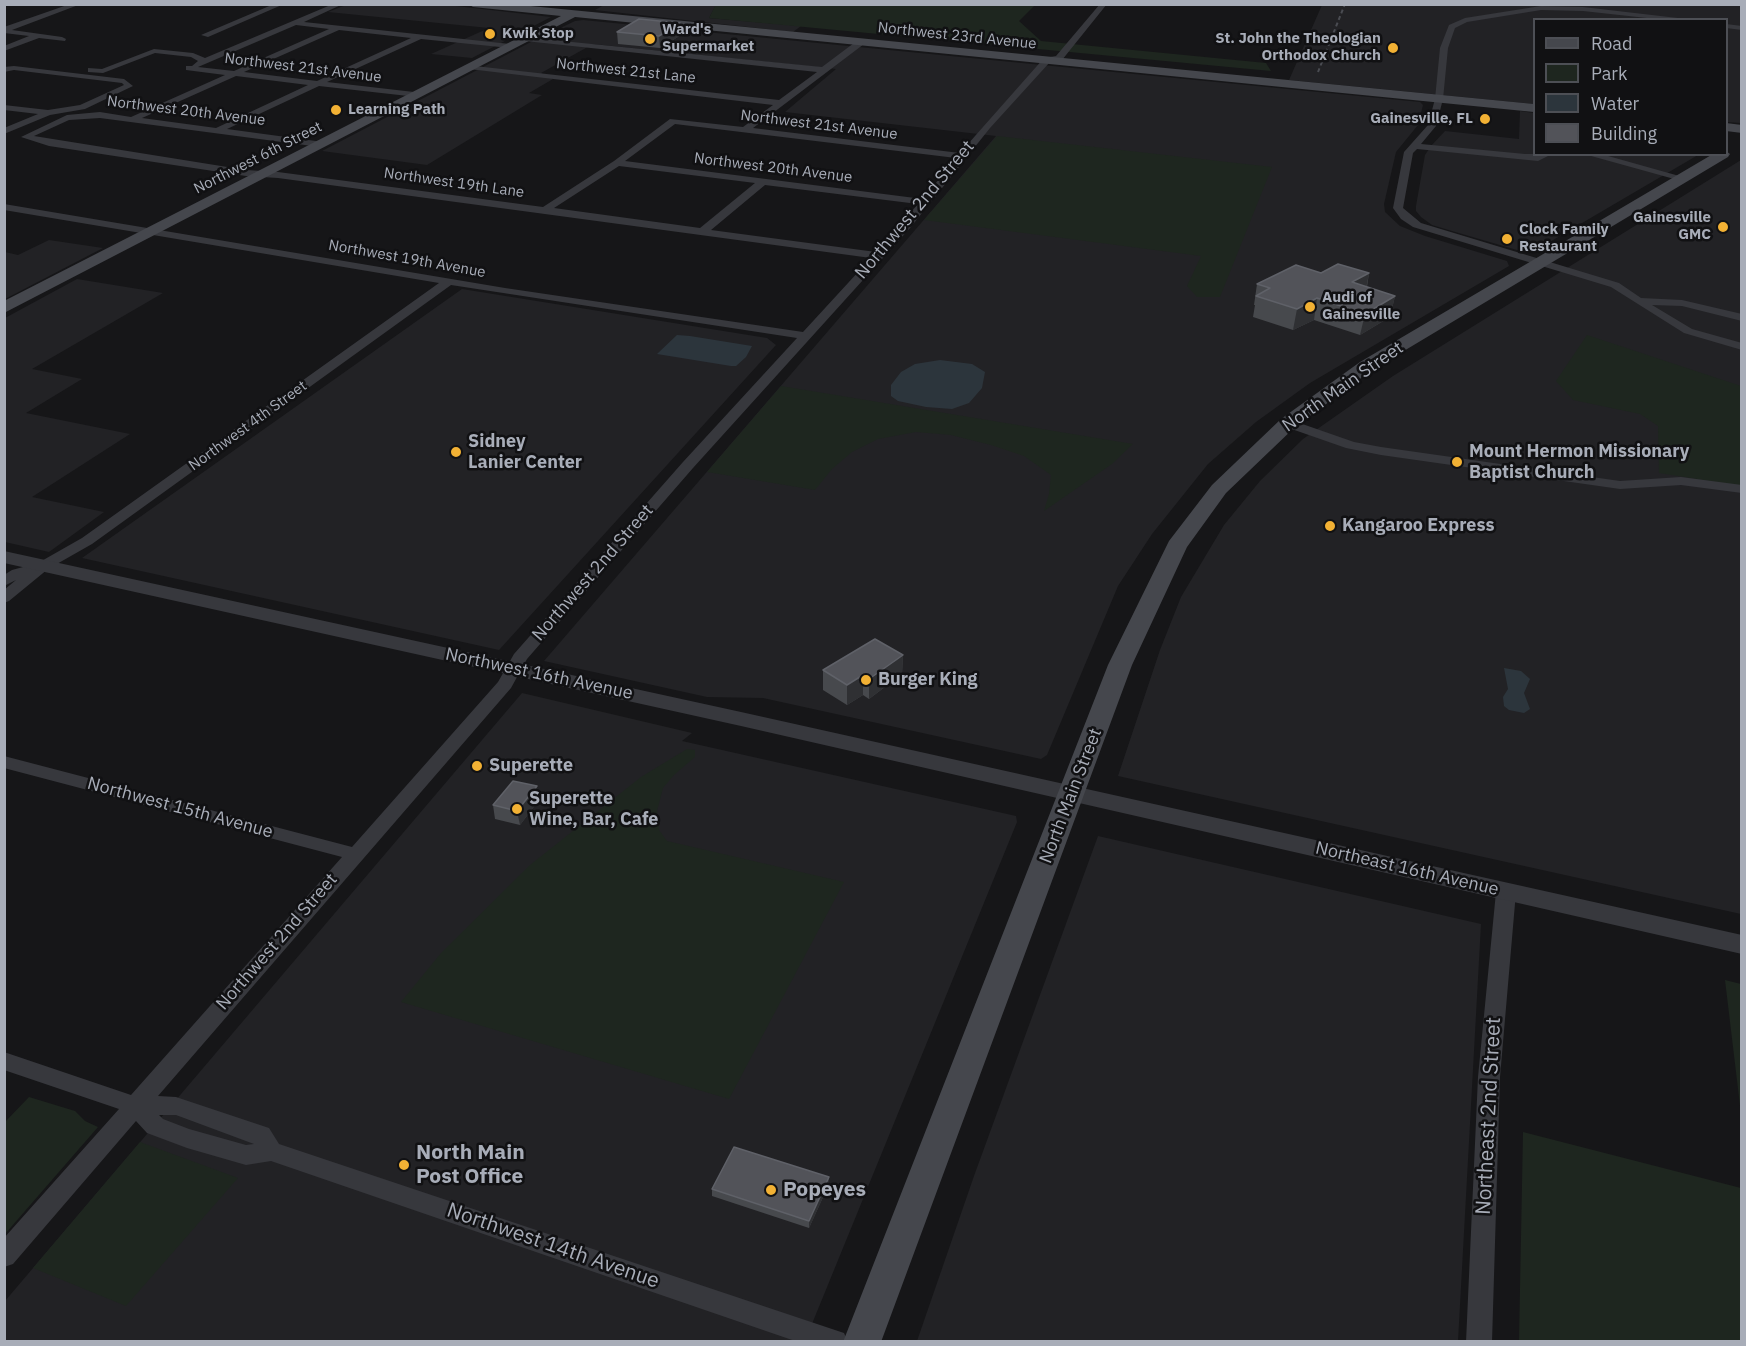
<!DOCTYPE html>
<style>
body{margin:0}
#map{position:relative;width:1746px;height:1346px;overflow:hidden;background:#161618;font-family:"IBM Plex Sans",sans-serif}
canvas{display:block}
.frame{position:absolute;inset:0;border:6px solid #a8adb8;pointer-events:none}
.legend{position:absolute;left:1533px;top:18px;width:195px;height:138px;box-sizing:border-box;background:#111113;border:2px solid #4d4f55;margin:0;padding:8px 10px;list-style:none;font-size:18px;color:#a8adb8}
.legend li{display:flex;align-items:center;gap:12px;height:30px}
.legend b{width:30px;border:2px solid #4d4f55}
</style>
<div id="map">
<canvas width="1746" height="1346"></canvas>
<div class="frame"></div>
<ul class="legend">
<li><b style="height:8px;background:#45474d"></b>Road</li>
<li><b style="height:16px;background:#1e261f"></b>Park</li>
<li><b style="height:16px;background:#2c353c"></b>Water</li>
<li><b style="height:16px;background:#525359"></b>Building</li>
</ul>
</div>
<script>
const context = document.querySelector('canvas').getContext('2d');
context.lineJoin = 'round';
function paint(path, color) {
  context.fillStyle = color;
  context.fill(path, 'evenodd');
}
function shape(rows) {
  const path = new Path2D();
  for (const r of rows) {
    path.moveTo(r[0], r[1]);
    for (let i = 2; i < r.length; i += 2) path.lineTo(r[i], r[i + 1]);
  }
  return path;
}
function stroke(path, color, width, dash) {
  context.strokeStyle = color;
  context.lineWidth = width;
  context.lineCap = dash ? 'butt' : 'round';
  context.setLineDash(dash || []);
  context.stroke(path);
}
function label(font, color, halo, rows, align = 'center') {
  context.font = font + ' "IBM Plex Sans",sans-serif';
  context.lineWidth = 5;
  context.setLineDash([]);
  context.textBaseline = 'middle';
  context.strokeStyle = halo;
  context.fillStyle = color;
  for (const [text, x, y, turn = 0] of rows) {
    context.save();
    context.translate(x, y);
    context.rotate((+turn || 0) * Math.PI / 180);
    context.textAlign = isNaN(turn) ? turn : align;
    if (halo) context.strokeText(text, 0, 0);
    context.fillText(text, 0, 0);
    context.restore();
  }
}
paint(shape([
 [439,4,551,17,472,58,431,54,489,28,328,12,346,5],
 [606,4,716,5,709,18,801,26,793,32,595,10],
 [1322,5,1741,5,1741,123,1727,122,1726,20,1534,20,1534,104,1289,80],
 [583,20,1420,102,1423,105,1418,125,1396,152,1384,204,1385,212,1400,226,1425,236,1507,261,1509,266,1310,383,1256,422,1208,464,1152,534,1118,586,1047,755,1041,759,763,698,707,697,544,661,996,136,785,112,836,69,593,44,541,73,553,79,529,93,542,95,427,165,322,151,529,43,575,21],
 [1520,111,1534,113,1534,154,1698,155,1536,250,1517,250,1452,231,1432,225,1421,217,1416,211,1416,206,1425,155,1431,146,1445,131,1519,139],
 [1741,160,1741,914,1118,776,1160,650,1181,597,1224,525,1260,481,1303,439,1393,376],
 [49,240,103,248,5,299,5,252,18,255],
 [77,279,163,293,32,369,82,379,26,413,130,434,32,497,104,512,49,552,5,542,5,318],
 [462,289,767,338,776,345,499,650,82,558],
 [522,693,692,733,682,741,1016,816,1017,822,805,1341,5,1342,5,1301],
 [1098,836,1481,924,1458,1341,917,1341,974,1176]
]), '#222225');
paint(shape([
 [716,4,1035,5,1019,21,1041,41,1266,63,1271,71,709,18],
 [997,136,1272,167,1220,297,1197,297,1187,286,1201,256,924,220],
 [1587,335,1741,386,1741,486,1659,473,1658,426,1640,414,1573,400,1556,381],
 [781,386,1133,444,1112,464,1044,511,1049,494,1051,475,1024,456,991,445,951,435,916,432,878,439,852,452,832,469,815,490,707,472],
 [687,749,695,750,695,757,674,775,663,788,657,811,659,830,667,841,844,882,729,1099,401,1002,441,953,530,865,641,777],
 [1725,980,1741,984,1741,1114],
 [29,1097,75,1111,85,1121,98,1127,5,1234,5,1122],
 [1523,1132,1741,1188,1741,1341,1519,1341],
 [140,1142,238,1178,126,1306,33,1268]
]), '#1e261f');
paint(shape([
 [677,335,690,336,752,346,746,357,736,366,731,366,657,354],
 [940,360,972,364,985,372,982,388,969,403,952,409,926,407,898,401,891,396,891,385,901,372,915,364],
 [1504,668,1521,671,1530,679,1524,693,1530,709,1524,713,1509,710,1504,706,1503,697,1508,689]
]), '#2c353c');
paint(shape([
 [70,4,81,4,12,30,62,37,66,39,65,41,39,38,4,51,4,46,29,36,4,33,4,27,70,4],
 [274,4,284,4,208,37,201,35,274,4],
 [333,4,343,4,304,22,510,44,514,46,510,48,421,39,327,82,414,92,418,95,417,97,319,86,227,129,323,142,323,146,320,147,100,118,69,120,34,136,246,170,278,172,543,207,614,161,670,119,743,127,773,105,469,69,466,69,466,65,779,100,817,72,525,41,522,41,522,37,822,67,858,40,864,40,864,44,753,128,960,153,1044,58,1056,56,1100,4,1107,4,1062,60,1050,62,990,128,910,228,693,468,527,659,511,688,158,1096,176,1097,269,1128,279,1144,835,1330,844,1333,848,1342,798,1342,271,1161,246,1165,187,1148,147,1133,136,1121,13,1264,4,1267,4,1238,119,1109,4,1070,4,1052,131,1095,342,857,4,768,4,756,352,847,498,682,514,654,683,462,797,338,451,285,92,544,48,569,9,601,4,603,4,590,16,580,4,586,4,575,12,570,38,563,82,538,439,283,4,210,4,204,505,288,803,332,871,258,278,178,246,176,49,146,21,137,67,115,100,112,131,117,225,75,186,70,186,66,192,66,198,61,191,57,155,53,103,73,88,72,88,68,102,69,154,49,193,53,205,58,333,4],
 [296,25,329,29,234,71,198,67,296,25],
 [339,30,411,38,317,81,244,72,339,30],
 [236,76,308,85,216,128,142,118,236,76],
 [675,124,956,158,923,199,625,161,675,124],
 [619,166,755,183,700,228,554,208,619,166],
 [765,185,918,204,876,252,711,230,765,185],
 [159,1115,176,1115,254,1144,246,1145,189,1129,163,1119,159,1115],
 [1541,6,1583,7,1695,20,1665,20,1583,11,1541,10,1467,22,1455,28,1448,48,1443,99,1436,126,1421,144,1525,154,1552,154,1538,161,1417,149,1413,153,1403,208,1421,223,1619,283,1641,298,1682,300,1742,314,1742,321,1682,306,1652,305,1692,329,1742,343,1742,350,1684,333,1611,287,1413,227,1401,219,1393,208,1404,152,1428,125,1435,99,1440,48,1449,25,1465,18,1541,6],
 [1726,24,1742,26,1742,30,1726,28,1726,24],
 [14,66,124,79,133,86,85,109,50,115,4,134,4,128,38,114,4,110,4,105,48,110,80,105,124,85,122,83,14,70,4,72,4,67,14,66],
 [1584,154,1601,154,1690,179,1685,182,1584,154],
 [1288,419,1354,442,1381,447,1620,481,1681,477,1742,485,1742,493,1681,485,1620,489,1381,455,1346,448,1283,426,1282,423,1283,420,1288,419],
 [1506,885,1513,887,1516,892,1500,1077,1492,1342,1466,1342,1478,1077,1496,892,1499,887,1506,885]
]), '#37383d');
paint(shape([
 [4,551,741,712,1742,935,1742,954,741,726,4,563,4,551]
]), '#37383d');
paint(shape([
 [468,4,510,4,1534,104,1534,112,575,17,4,313,4,301,561,16,473,7,468,4],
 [1726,123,1742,125,1742,133,1726,131,1726,123],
 [1726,151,1730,154,1728,157,1372,370,1295,427,1226,493,1187,547,1132,665,881,1342,843,1342,1108,665,1169,541,1212,485,1281,419,1360,362,1713,154,1726,154,1726,151]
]), '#45474d');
stroke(shape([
 [1318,72,1345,4]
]), '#4a4c52', 2, [4, 3]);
paint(shape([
 [680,23,681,35,660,48,618,44,617,32],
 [1321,273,1369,273,1367,287,1395,296,1390,317,1360,335,1314,320,1293,330,1253,317,1255,305,1254,305,1257,284],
 [903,655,902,674,869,699,863,695,847,705,823,690,823,670],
 [539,800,520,825,495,819,493,805],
 [829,1177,829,1184,809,1228,712,1196,712,1189]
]), '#47494d');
paint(shape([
 [680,23,681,35,660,48,659,36],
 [1369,273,1365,294,1352,282],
 [1395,296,1390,317,1360,335,1365,314],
 [1317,298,1314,320,1293,330,1297,309],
 [903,655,902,674,869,699,869,679],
 [863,675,863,695,847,705,847,685],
 [537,786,539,800,520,825,517,811],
 [829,1177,829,1184,809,1228,809,1221]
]), '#2f3033');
const building = shape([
 [639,19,680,23,659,36,617,32,639,19],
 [1338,264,1369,273,1352,282,1395,296,1365,314,1317,298,1297,309,1256,296,1270,288,1257,284,1296,265,1321,273,1338,264],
 [875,639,903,655,869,679,863,675,847,685,823,670,875,639],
 [513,781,537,786,517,811,493,805,513,781],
 [734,1147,829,1177,809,1221,712,1189,734,1147]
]);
paint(building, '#525359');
stroke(building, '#5f6168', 1.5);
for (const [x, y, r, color] of [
 [490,34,6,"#f2b134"],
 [650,39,6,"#f2b134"],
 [1393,48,6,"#f2b134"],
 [336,110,6,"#f2b134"],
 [1485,119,6,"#f2b134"],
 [1723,227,6,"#f2b134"],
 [1507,239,6,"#f2b134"],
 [1310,307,6,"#f2b134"],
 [456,452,6,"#f2b134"],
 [1457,462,6,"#f2b134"],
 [1330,526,6,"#f2b134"],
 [866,680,6,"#f2b134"],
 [477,766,6,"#f2b134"],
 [517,809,6,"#f2b134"],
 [404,1165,6,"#f2b134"],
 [771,1190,6,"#f2b134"]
]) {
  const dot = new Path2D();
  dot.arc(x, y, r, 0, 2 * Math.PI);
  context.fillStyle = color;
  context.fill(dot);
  stroke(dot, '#111113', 2);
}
label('bold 15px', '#a8adb8', '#111113', [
 ["Ward's",662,30],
 ["Supermarket",662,47],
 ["Kwik Stop",502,34],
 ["St. John the Theologian",1381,39,"right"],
 ["Orthodox Church",1381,56,"right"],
 ["Learning Path",348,110],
 ["Gainesville, FL",1473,119,"right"],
 ["Gainesville",1711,218,"right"],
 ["GMC",1711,235,"right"],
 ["Clock Family",1519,230],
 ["Restaurant",1519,247],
 ["Audi of",1322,298],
 ["Gainesville",1322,315]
], 'left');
label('15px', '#a8adb8', '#111113', [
 ["Northwest 23rd Avenue",957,36,6],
 ["Northwest 21st Avenue",303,68,7],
 ["Northwest 21st Lane",626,71,6],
 ["Northwest 20th Avenue",186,111,7],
 ["Northwest 21st Avenue",819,125,7],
 ["Northwest 6th Street",258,158,-27],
 ["Northwest 20th Avenue",773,168,7],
 ["Northwest 19th Lane",454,183,8],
 ["Northwest 19th Avenue",407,259,10],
 ["Northwest 4th Street",248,426,-36]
]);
label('18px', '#a8adb8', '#111113', [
 ["Northwest 2nd Street",915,210,-50],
 ["North Main Street",1343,387,-35],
 ["Northwest 2nd Street",593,573,-49],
 ["Northwest 16th Avenue",539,674,12],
 ["North Main Street",1071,796,-69],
 ["Northwest 15th Avenue",180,808,15],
 ["Northeast 16th Avenue",1407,869,13],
 ["Northwest 2nd Street",277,942,-49]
]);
label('bold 18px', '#a8adb8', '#111113', [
 ["Sidney",468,442],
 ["Lanier Center",468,463],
 ["Mount Hermon Missionary",1469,452],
 ["Baptist Church",1469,473],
 ["Kangaroo Express",1342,526],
 ["Burger King",878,680],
 ["Superette",489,766],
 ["Superette",529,799],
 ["Wine, Bar, Cafe",529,820]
], 'left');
label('21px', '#a8adb8', '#111113', [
 ["Northeast 2nd Street",1489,1116,-87],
 ["Northwest 14th Avenue",553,1246,19]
]);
label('bold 21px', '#a8adb8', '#111113', [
 ["North Main",416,1153],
 ["Post Office",416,1177],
 ["Popeyes",783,1190]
], 'left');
</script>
